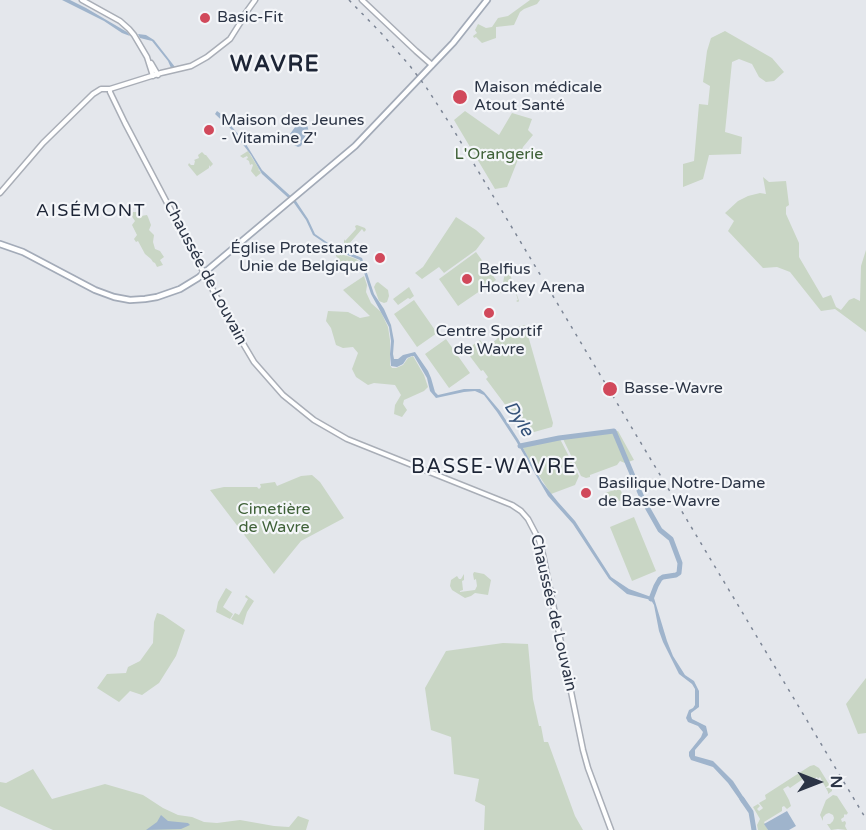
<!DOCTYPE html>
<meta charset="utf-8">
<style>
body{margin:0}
#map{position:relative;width:866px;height:830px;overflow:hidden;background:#e4e7ec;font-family:"Varela Round",sans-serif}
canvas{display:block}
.north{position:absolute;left:788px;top:752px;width:60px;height:60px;-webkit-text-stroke:4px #f4f6f9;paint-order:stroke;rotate:90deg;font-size:16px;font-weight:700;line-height:24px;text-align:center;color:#2b3445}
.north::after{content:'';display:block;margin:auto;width:21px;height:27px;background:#2b3445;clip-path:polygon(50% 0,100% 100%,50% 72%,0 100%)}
</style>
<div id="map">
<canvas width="866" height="830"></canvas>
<div class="north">N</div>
</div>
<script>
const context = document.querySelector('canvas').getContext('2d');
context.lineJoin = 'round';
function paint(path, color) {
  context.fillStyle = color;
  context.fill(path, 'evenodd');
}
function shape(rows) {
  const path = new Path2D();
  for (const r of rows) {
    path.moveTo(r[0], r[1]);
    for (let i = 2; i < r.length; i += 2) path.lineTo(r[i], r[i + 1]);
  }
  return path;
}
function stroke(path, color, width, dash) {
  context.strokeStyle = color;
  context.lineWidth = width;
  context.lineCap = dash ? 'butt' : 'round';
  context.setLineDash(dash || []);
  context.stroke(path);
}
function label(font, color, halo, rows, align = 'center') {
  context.font = font + ' "Varela Round",sans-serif';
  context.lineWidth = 4.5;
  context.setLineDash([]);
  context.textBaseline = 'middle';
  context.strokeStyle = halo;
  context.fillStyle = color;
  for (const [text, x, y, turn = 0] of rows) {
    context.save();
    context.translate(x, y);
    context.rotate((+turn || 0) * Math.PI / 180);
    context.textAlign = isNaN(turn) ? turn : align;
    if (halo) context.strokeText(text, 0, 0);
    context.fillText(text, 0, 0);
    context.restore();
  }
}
paint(shape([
 [530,0,540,0,537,4,524,9,520,12,514,25,496,27,496,38,482,43,476,37,474,38,473,36,477,33,475,30,478,24,486,28,492,27,498,18,508,16],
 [725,31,772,58,784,72,774,81,766,82,759,77,752,64,739,59,732,62,725,132,742,137,741,154,709,155,703,179,683,187,683,164,694,161,699,104,708,105,710,86,703,82,707,51,711,38],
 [465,111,499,135,512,113,532,119,528,130,533,135,523,147,507,187,495,189,454,120],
 [248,151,259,169,258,171,259,170,261,173,256,177,251,171,253,165,252,164,250,165,249,161,246,159,248,158,247,156,243,158,240,156],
 [202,152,205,155,206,155,213,164,210,167,209,165,209,168,197,176,188,165,189,163,191,165,194,165,195,161,194,160,199,158,198,155],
 [763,177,769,182,786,181,789,205,786,207,786,214,799,243,799,257,823,298,831,295,836,307,841,310,849,300,854,298,860,301,861,266,866,250,866,332,835,309,821,311,790,272,777,267,763,268,728,231,734,221,725,213,738,201,748,196,760,193,766,194],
 [133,212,138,212,141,216,147,215,148,217,151,225,149,230,154,235,153,242,155,249,160,251,164,257,160,260,163,265,157,267,155,263,153,262,151,259,145,254,138,241,136,242,134,239,137,235,132,225,135,221,131,215],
 [456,217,476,230,485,238,476,250,444,273,439,267,422,279,415,273,423,267],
 [357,225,365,228,366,230,364,232,362,229,349,244,350,246,346,246,344,243,344,239,345,241,356,229,355,226],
 [336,252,356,259,361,263,361,265,360,267,343,266,336,256],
 [476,252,496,280,458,306,439,279],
 [509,271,519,301,518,302,516,301,518,300,512,281,507,282,508,291,499,293,496,289,503,283,505,272],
 [364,276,367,285,366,292,371,303,381,312,388,327,390,340,390,365,392,368,396,368,403,365,408,358,413,356,424,375,428,387,424,391,404,400,403,404,407,410,402,417,394,414,395,405,401,395,395,385,374,383,368,385,356,377,352,369,358,353,353,347,343,348,336,345,331,328,326,321,328,311,348,312,360,318,370,316,343,290],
 [378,282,388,290,389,296,387,302,384,303,379,301,374,287,376,283],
 [409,287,414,296,410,299,408,298,398,305,393,299],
 [414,300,437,333,417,347,394,314],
 [525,325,553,423,552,427,527,434,486,379,488,377,483,370,481,371,469,355,471,354,471,352,468,354,466,350,480,340,486,348,497,339,495,335,499,332],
 [446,339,470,373,449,388,425,354],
 [618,431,634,460,625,463,620,461,617,465,590,475,590,477,586,478,581,476,563,439],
 [560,439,579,476,575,485,551,494,534,468,522,446],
 [312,475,320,482,344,518,301,541,274,574,210,490,224,487,257,487,259,489,261,487,260,484,275,482,277,486,301,476],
 [620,488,624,499,610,505,605,493],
 [634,517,656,571,632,581,610,527],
 [474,572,484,574,491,580,488,595,475,593,471,596,465,598,452,590,450,586,451,580,457,576,459,579,461,579,464,574,464,580,462,581,463,590,460,591,460,592,475,590,477,586,476,579,474,580,473,574],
 [226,588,232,592,223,607,233,614,230,619,216,612,218,602],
 [246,595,254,601,247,612,243,625,231,619,235,613,239,615,248,599,245,597],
 [157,613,163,615,185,630,176,656,159,683,142,695,130,691,119,702,97,688,107,674,126,673,128,667,140,661,153,643,154,622],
 [503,643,528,644,533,699,539,726,541,726,544,742,548,742,575,816,583,830,484,830,485,806,475,801,479,779,454,774,451,737,431,730,425,688,446,651],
 [866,678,866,733,858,734,846,704],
 [814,765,819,768,832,789,832,791,828,794,828,792,820,777,818,779,817,777,806,784,803,779,790,788,788,786,783,789,789,800,791,806,787,809,784,806,782,807,782,811,764,822,768,830,758,830,757,825,760,819,753,807,758,804,760,806,757,809,759,811,762,809,763,808,759,803,766,799,765,795,810,766],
 [33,769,52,799,105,784,143,795,163,808,178,815,192,817,204,822,217,823,240,820,274,826,289,827,298,816,309,820,306,830,53,830,0,806,0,782,6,783],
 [833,795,837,796,848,813,846,815,845,814,844,815,844,817,841,819,842,822,845,821,846,823,845,826,847,830,838,829,831,830,827,824,830,824,833,821,834,818,833,815,829,813,826,814,823,817,823,821,820,815,826,800]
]), '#c9d6c5');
paint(shape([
 [62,0,70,0,86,8,127,32,130,36,122,33,104,21],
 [138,34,146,35,154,40,175,67,171,68,168,61,152,41,140,38],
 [217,111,221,114,244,141,262,170,296,201,308,219,315,234,328,243,362,258,374,294,384,309,391,325,394,341,393,354,394,359,398,359,403,355,415,352,428,371,431,378,435,392,438,395,464,389,480,389,484,392,500,411,518,439,542,482,558,502,575,521,611,577,629,589,654,598,667,641,673,656,685,675,694,681,699,691,699,707,691,713,691,716,692,719,706,726,708,735,695,750,695,756,713,761,733,781,746,801,742,803,728,783,713,767,691,760,689,756,689,752,701,737,703,732,698,726,688,722,686,718,689,710,693,708,695,705,695,689,692,684,679,674,663,642,659,631,654,605,651,600,627,594,609,579,573,524,548,496,516,441,497,412,484,395,475,391,464,392,436,398,430,391,427,378,414,356,412,356,407,358,403,364,397,367,391,366,390,354,391,341,389,327,371,294,360,260,335,250,313,235,306,220,294,203,262,174,251,155,232,130,215,114],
 [301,121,307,125,309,132,306,135,301,146,298,147,294,145,291,141,290,134,298,123],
 [787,811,796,826,789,830,768,830,764,824],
 [161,815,168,821,188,823,190,825,181,829,146,830,157,822]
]), '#9fb4cc');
stroke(shape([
 [520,446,559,438,614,431,643,500,660,530,671,539,680,563,679,573,676,575,663,577,660,579,656,586,651,599],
 [742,799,751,812,754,830]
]), '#9fb4cc', 5);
const secondary = shape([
 [82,0,120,21,129,29,134,35,147,57,153,76],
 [362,0,416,51,432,65],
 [245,14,255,0],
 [151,63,158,75],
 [110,89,110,92,125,123,225,313,254,362,283,395,314,420,347,439,512,505,521,511,528,519,539,540,543,555,583,750,588,768,611,830],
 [0,193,43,143,93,94,101,89,110,89,161,73,191,66,207,57,230,39,242,20]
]);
const primary = shape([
 [0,244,23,252,95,290,114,297,130,300,145,299,157,297,180,289,198,278,355,146,453,43,487,0]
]);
stroke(secondary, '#a9aeb7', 7);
stroke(primary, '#a3abb8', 8);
stroke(secondary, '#fff', 4);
stroke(primary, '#fff', 4.5);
stroke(shape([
 [349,0,382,34,410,66,426,87,450,124,866,819]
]), '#7d8696', 1.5, [3, 6]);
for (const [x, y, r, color] of [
 [205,18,6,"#d1495b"],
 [460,97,8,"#d1495b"],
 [209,130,6,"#d1495b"],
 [380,258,6,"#d1495b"],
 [467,279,6,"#d1495b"],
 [489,313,6,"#d1495b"],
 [610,389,8,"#d1495b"],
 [586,493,6,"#d1495b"]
]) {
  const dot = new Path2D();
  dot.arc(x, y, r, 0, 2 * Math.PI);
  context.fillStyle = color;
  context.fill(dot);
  stroke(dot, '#f4f6f9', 2);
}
label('16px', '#2b3445', '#f4f6f9', [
 ["Basic-Fit",217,18],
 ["Maison médicale",474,88],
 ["Atout Santé",474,106],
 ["Maison des Jeunes",221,121],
 ["- Vitamine Z'",221,139],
 ["Église Protestante",368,249,"right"],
 ["Unie de Belgique",368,267,"right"],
 ["Belfius",479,270],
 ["Hockey Arena",479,288],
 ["Centre Sportif",489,332,"center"],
 ["de Wavre",489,350,"center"],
 ["Basse-Wavre",624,389],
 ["Basilique Notre-Dame",598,484],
 ["de Basse-Wavre",598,502]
], 'left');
label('16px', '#3f6138', '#f4f6f9', [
 ["L'Orangerie",499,155],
 ["Cimetière",274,510],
 ["de Wavre",274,528]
]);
label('16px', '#2b3445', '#f4f6f9', [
 ["Chaussée de Louvain",205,273,62],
 ["Chaussée de Louvain",553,613,77]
]);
context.letterSpacing = '1.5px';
label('18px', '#1d2536', '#f4f6f9', [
 ["AISÉMONT",91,211]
]);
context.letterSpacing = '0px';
label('italic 18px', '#34527a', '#f4f6f9', [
 ["Dyle",518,419,57]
]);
context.letterSpacing = '1.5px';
label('20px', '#1d2536', '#f4f6f9', [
 ["BASSE-WAVRE",494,468]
]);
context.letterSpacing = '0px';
context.letterSpacing = '1.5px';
label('bold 22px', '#1d2536', '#f4f6f9', [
 ["WAVRE",275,65]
]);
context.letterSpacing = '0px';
</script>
